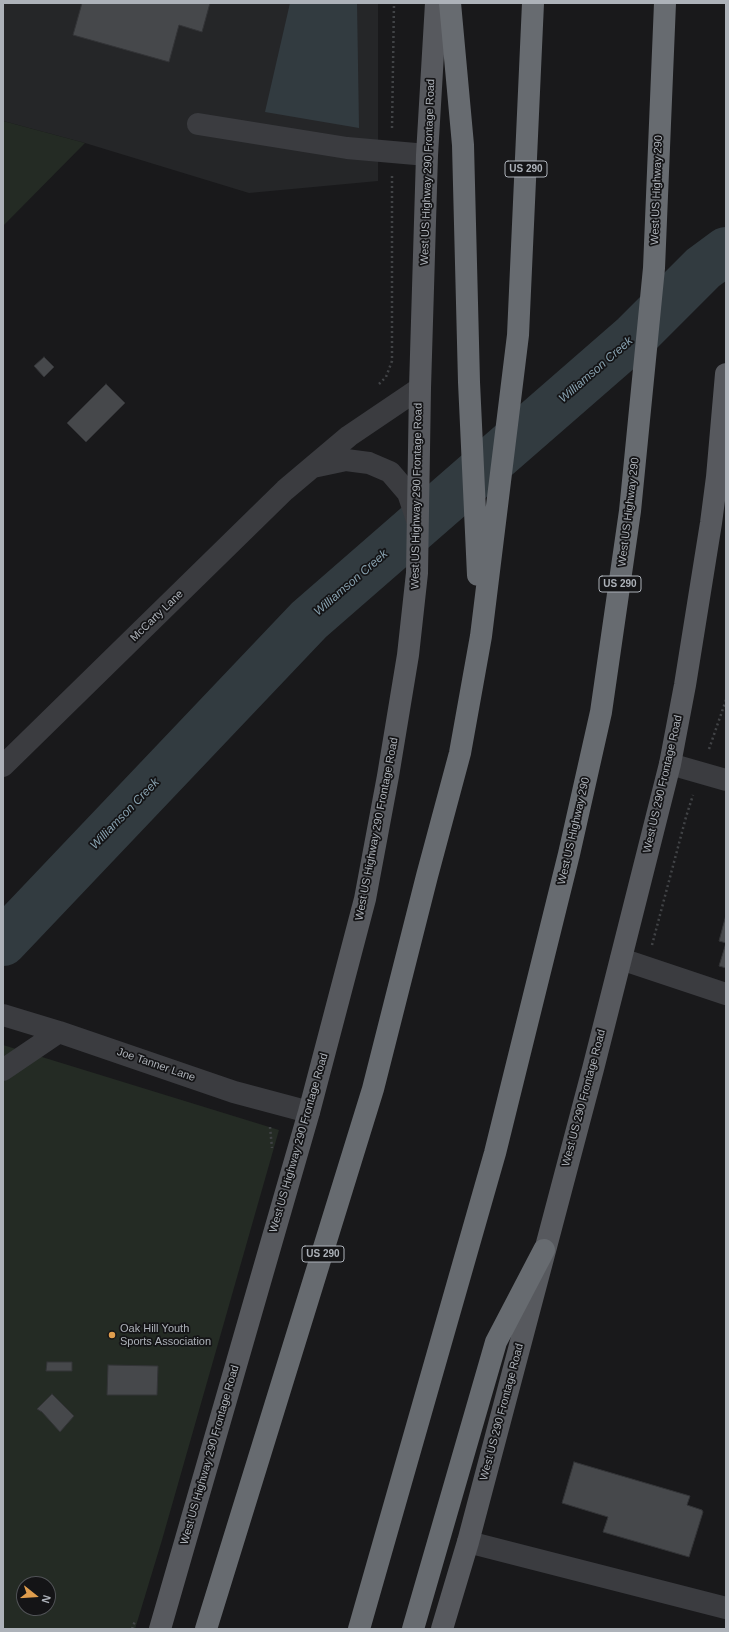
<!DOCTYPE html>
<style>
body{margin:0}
#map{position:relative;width:729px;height:1632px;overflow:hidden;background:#19191b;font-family:Arial,sans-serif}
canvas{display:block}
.frame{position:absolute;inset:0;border:4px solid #adb2b9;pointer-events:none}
.north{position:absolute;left:16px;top:1576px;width:40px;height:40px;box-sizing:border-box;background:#141416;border:1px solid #515357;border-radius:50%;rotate:107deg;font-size:11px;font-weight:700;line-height:16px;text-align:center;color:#adb2b9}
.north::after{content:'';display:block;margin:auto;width:14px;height:18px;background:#df9d4d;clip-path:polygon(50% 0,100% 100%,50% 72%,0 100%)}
</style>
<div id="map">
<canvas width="729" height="1632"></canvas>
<div class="frame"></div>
<div class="north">N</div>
</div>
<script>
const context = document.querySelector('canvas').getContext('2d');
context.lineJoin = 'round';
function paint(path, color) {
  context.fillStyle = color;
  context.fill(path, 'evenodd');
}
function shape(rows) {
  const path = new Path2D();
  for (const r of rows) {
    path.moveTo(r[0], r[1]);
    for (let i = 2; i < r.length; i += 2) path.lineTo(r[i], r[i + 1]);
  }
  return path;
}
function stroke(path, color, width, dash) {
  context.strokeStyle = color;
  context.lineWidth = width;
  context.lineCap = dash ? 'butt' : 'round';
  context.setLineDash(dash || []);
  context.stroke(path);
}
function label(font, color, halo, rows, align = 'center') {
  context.font = font + ' Arial,sans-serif';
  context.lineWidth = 3.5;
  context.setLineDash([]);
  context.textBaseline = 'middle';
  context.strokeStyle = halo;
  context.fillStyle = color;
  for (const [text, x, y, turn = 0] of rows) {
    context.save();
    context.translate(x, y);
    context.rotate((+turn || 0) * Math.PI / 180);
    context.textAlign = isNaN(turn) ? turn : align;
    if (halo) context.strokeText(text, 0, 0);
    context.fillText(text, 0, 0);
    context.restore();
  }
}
paint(shape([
 [3,3,378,3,378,181,249,193,85,143,3,121]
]), '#252628');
paint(shape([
 [3,121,85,143,3,226],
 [3,1045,279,1130,162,1540,135,1629,3,1629],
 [24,1584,48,1584,48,1608,24,1608]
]), '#242b24');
paint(shape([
 [290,3,357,3,359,128,265,112]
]), '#323b40');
stroke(shape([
 [3,942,309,620,635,336,703,268,726,251]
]), '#323b40', 48);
const building = shape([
 [82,3,210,3,202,32,179,25,169,62,73,35,82,3],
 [44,357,54,367,44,377,34,366,44,357],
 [106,384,125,403,86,442,67,423,106,384],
 [726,915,726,968,719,966,726,943,719,941,726,915],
 [47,1362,72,1362,72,1371,46,1371,47,1362],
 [108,1365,158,1366,157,1395,107,1395,108,1365],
 [52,1394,74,1416,60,1432,42,1412,37,1409,52,1394],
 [574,1462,690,1496,687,1505,702,1510,703,1512,689,1557,603,1532,608,1517,562,1503,574,1462]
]);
paint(building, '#46484b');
stroke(building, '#333437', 1);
stroke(shape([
 [392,128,394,3],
 [379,384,386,377,392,361,392,175],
 [709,749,726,700],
 [652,945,686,817,693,795],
 [270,1127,272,1148],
 [132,1629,135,1621]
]), '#414346', 2.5, [2, 3]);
stroke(shape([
 [198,124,347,148,427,155],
 [313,467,346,460,369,463,390,472,408,493,417,520],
 [670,764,726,780],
 [3,766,285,490,349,436,420,388],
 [621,959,726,994],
 [3,1015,59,1032,234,1092,309,1112],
 [3,1070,59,1032],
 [468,1542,726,1608]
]), '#3b3c40', 22);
stroke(shape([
 [160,1629,309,1112,365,899,388,776,408,655,417,573,420,388,427,155,436,3],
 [442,1629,468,1542,593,1069,670,764,685,685,711,523,717,477,726,374]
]), '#57595e', 22);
stroke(shape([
 [450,3,463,145,469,382,478,575],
 [206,1629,373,1089,427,876,460,753,481,636,518,335,533,3],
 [359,1629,495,1153,569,854,601,712,630,511,654,268,665,3],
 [413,1629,496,1342,544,1250]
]), '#676b70', 22);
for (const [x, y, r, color] of [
 [112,1335,4,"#df9d4d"]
]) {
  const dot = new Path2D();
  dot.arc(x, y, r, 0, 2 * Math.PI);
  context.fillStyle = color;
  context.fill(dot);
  stroke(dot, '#141416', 1.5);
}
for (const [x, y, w] of [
 [526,169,42],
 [620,584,42],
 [323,1254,42]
]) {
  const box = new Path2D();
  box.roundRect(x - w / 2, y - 8, w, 16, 3);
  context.fillStyle = '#141416';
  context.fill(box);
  stroke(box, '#adb2b9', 1);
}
label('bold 10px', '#adb2b9', null, [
 ["US 290",526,169],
 ["US 290",620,584],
 ["US 290",323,1254]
]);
label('11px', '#adb2b9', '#141416', [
 ["West US Highway 290 Frontage Road",428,172,-88],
 ["West US Highway 290",657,190,-88],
 ["West US Highway 290 Frontage Road",417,496,-89],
 ["West US Highway 290",629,512,-83],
 ["McCarty Lane",157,616,-44],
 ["West US 290 Frontage Road",663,784,-77],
 ["West US Highway 290 Frontage Road",377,829,-79],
 ["West US Highway 290",574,831,-77],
 ["Joe Tanner Lane",156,1065,19],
 ["West US 290 Frontage Road",584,1098,-75],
 ["West US Highway 290 Frontage Road",299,1143,-74],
 ["West US 290 Frontage Road",502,1412,-75],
 ["West US Highway 290 Frontage Road",210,1455,-74]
]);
label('11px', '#adb2b9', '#141416', [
 ["Oak Hill Youth",120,1329],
 ["Sports Association",120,1342]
], 'left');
label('italic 12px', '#88a2b0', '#141416', [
 ["Williamson Creek",596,370,-41],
 ["Williamson Creek",351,583,-41],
 ["Williamson Creek",125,814,-46]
]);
</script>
